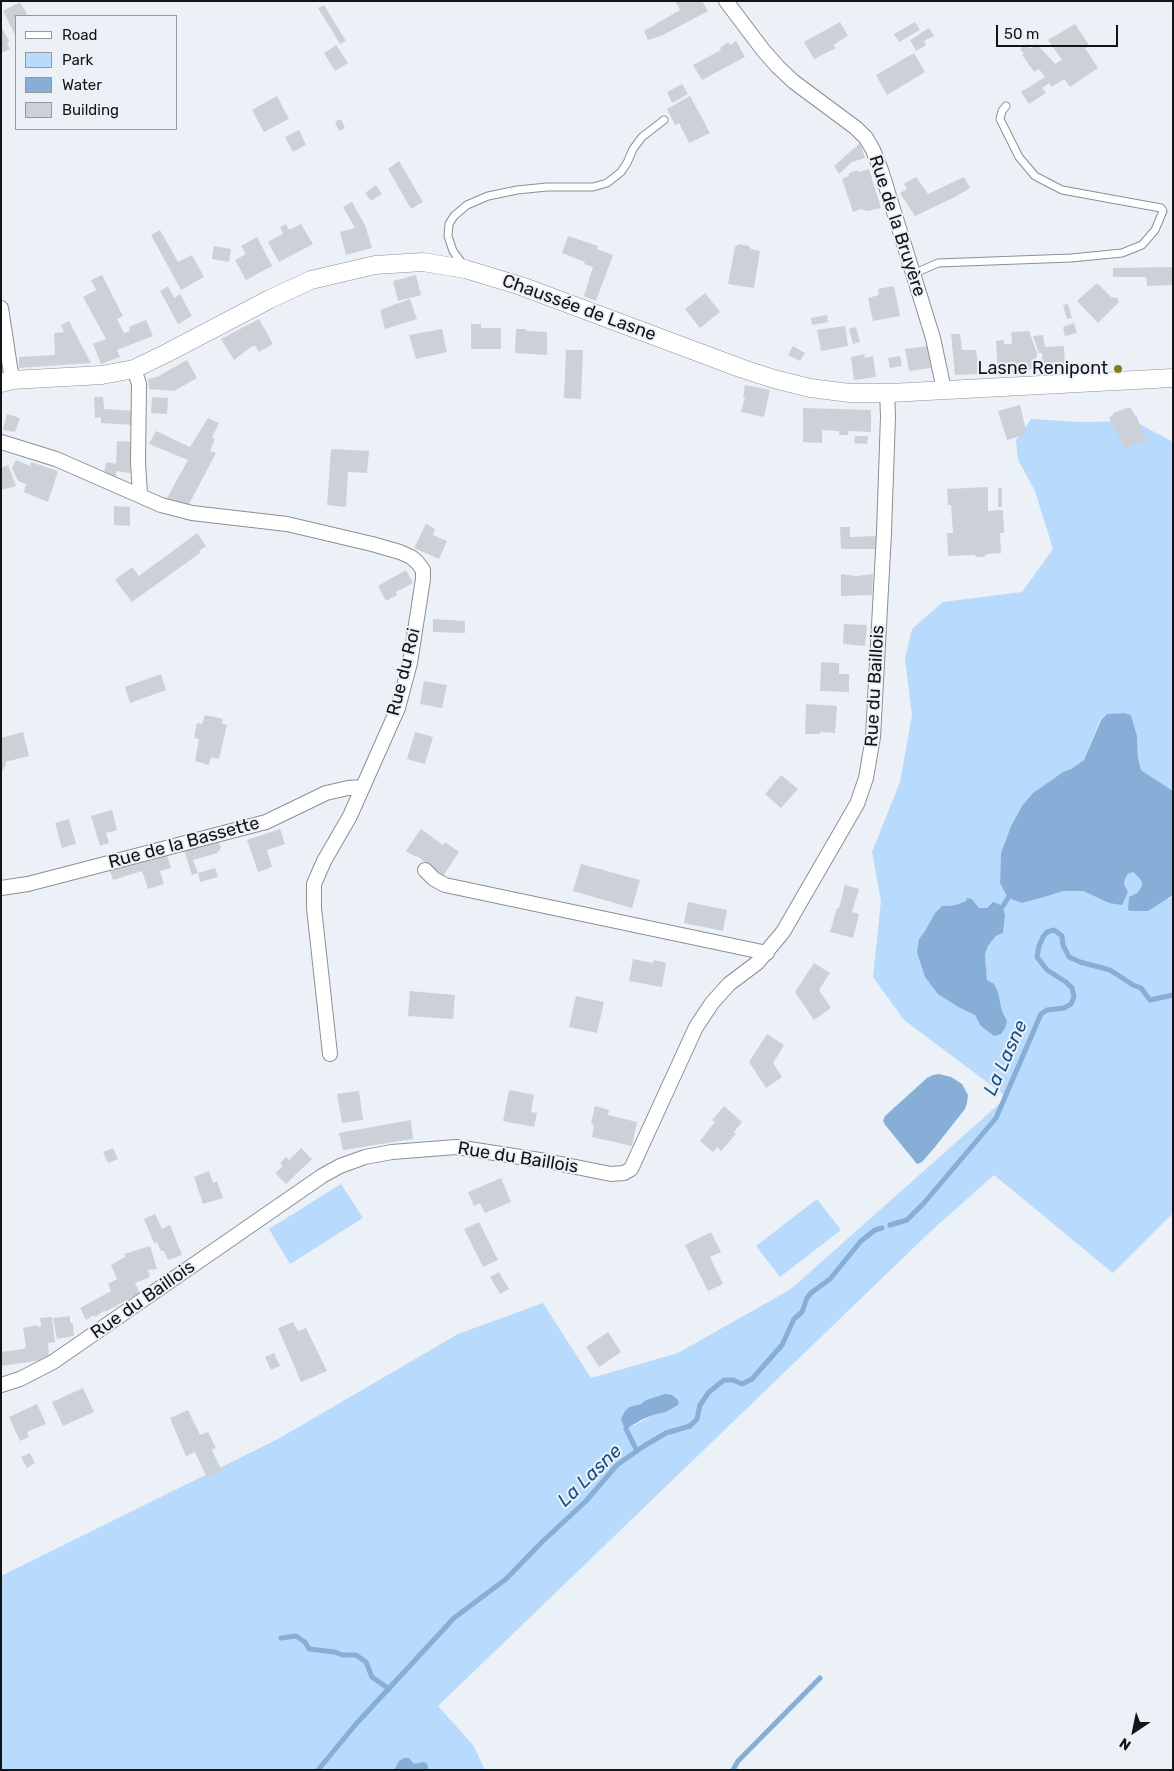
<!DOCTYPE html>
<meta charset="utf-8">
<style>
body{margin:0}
#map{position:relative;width:1174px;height:1771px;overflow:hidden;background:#ebf1f7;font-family:Rubik,sans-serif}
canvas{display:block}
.frame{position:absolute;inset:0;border:2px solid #121416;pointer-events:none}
.legend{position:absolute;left:15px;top:15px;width:162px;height:115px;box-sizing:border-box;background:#ebf1f7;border:1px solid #94999d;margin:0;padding:6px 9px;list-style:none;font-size:15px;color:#121416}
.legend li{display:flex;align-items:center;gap:10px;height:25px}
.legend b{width:25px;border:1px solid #94999d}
.north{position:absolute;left:1109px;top:1706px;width:50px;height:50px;-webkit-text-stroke:4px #ebf1f7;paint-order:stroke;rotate:214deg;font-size:14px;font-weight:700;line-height:20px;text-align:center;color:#121416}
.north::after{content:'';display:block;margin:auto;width:18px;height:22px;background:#121416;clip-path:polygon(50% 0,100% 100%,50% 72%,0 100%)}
.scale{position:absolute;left:996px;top:25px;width:122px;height:22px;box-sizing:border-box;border:2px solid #121416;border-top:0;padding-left:6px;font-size:15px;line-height:18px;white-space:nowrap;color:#121416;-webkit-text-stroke:4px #ebf1f7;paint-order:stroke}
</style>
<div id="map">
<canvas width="1174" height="1771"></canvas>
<div class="frame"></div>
<ul class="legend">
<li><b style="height:6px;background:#fff"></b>Road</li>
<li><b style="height:14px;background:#b8dafc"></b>Park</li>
<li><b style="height:14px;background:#86aed7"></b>Water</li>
<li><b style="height:14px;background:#ccd1d7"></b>Building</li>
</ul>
<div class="north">N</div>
<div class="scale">50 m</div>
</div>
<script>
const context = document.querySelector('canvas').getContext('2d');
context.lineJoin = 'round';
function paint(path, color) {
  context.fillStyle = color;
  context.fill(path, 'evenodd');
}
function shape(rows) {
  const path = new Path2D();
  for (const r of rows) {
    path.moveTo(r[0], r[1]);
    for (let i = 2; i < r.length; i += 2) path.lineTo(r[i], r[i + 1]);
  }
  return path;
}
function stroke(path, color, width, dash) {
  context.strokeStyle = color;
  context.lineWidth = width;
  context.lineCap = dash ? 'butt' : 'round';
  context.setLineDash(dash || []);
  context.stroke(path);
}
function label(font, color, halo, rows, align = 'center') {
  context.font = font + ' Rubik,sans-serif';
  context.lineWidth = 4;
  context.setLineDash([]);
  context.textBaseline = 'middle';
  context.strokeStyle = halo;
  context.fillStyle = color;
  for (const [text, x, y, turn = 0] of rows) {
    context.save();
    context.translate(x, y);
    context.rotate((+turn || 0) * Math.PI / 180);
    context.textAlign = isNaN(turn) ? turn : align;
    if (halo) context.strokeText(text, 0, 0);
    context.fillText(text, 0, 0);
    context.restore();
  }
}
paint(shape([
 [1031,419,1080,422,1134,421,1173,442,1173,791,1141,770,1138,758,1137,736,1131,715,1125,713,1107,714,1100,720,1084,760,1071,769,1063,772,1033,793,1022,806,1011,826,1001,853,1000,883,1008,897,1022,903,1048,896,1063,891,1083,891,1109,903,1124,898,1128,892,1124,884,1125,879,1128,874,1133,872,1141,880,1142,887,1137,893,1169,899,1173,895,1173,1213,1113,1273,994,1175,931,1231,438,1706,473,1745,485,1770,429,1770,427,1764,414,1764,399,1761,394,1770,1,1770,1,1576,278,1439,458,1334,543,1303,591,1378,678,1353,791,1289,1007,1097,904,1020,873,977,881,901,872,852,900,782,912,715,905,659,912,629,943,602,1022,592,1053,549,1035,491,1018,460,1016,440],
 [972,899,979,908,987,908,1005,916,1003,933,996,936,988,946,985,955,987,980,998,992,1002,1011,1007,1021,980,1025,975,1015,960,1008,919,939,925,931,935,913,947,905,956,905],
 [668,1395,672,1408,666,1412,653,1415,631,1427,629,1407,641,1404,646,1400],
 [341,1184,363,1218,290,1264,269,1229],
 [817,1199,841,1230,780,1277,756,1246]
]), '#b8dafc');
paint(shape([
 [1125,713,1131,715,1137,736,1138,758,1141,770,1173,791,1173,895,1148,911,1132,911,1128,910,1129,897,1137,893,1142,886,1141,880,1133,872,1128,874,1125,879,1124,884,1128,892,1122,905,1109,903,1083,891,1063,891,1048,896,1022,903,1008,898,1000,883,1001,853,1011,826,1022,806,1033,793,1063,772,1071,769,1084,760,1101,720,1107,714],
 [967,898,972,899,979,908,987,908,993,902,1003,906,1005,916,1003,933,996,936,988,946,985,955,987,980,994,984,998,992,1002,1011,1007,1021,1005,1028,1001,1034,994,1036,980,1025,975,1015,960,1008,938,994,925,977,917,952,919,939,925,931,935,913,942,906,956,905,966,901],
 [939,1074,951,1077,962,1084,968,1095,967,1103,965,1109,935,1147,922,1162,917,1164,886,1126,883,1121,885,1116,927,1078,933,1075],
 [665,1394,672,1395,677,1399,679,1402,678,1405,666,1412,653,1415,641,1420,626,1429,624,1427,621,1419,625,1411,629,1407,641,1404,646,1400],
 [404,1758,409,1758,414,1764,424,1762,427,1764,429,1770,394,1770,399,1761]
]), '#86aed7');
stroke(shape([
 [1003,906,1008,898],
 [890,1225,907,1220,924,1203,996,1118,1041,1014,1047,1010,1064,1008,1071,1004,1074,997,1072,988,1066,982,1047,970,1037,957,1039,946,1043,937,1047,932,1054,930,1062,936,1063,945,1069,957,1080,962,1110,970,1133,985,1141,988,1150,1000,1173,995],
 [626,1429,637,1451],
 [281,1638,296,1636,305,1642,309,1649,335,1652,342,1655,356,1655,366,1662,372,1677,389,1689],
 [318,1770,356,1724,454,1618,506,1579,542,1542,586,1501,617,1465,644,1446,666,1433,690,1426,697,1419,700,1405,709,1392,724,1380,733,1380,742,1384,752,1379,782,1345,794,1319,802,1312,807,1298,811,1293,830,1279,861,1241,875,1230,882,1228],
 [733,1770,738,1761,820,1678]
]), '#86aed7', 5);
paint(shape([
 [675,1,702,1,708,11,661,36,648,40,644,31,680,10],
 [20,2,28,16,16,16,16,37,3,11],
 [324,5,346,41,340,44,318,8],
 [840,22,848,36,833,45,836,48,814,59,804,42],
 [915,22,920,30,899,42,894,34],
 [1075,24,1089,45,1085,48,1098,68,1070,87,1064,79,1052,87,1049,83,1042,88,1046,93,1029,104,1021,92,1045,77,1039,69,1034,72,1022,55,1024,54,1020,49,1027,44,1030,49,1037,44,1055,64,1062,60,1048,40],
 [1,26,9,41,7,43,10,49,1,53],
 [929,28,934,36,924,41,926,45,916,51,910,40],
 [736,41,745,57,702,80,693,65,721,50,720,48,728,42,730,45],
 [336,45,348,63,335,71,324,53],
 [914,53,925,72,887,95,876,75],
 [682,84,688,94,672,103,667,92],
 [277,96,289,119,264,132,252,110],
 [690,96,710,133,689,143,679,123,675,125,667,109],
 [341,119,345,128,339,131,335,122],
 [299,130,306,145,293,152,285,137],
 [860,143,865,158,852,162,839,174,834,166],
 [399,161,423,202,411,209,388,169],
 [869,169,881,208,867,211,861,209,853,212,842,179,849,176,849,173,858,170,859,172],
 [916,177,928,194,964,177,970,188,955,197,915,216,900,193,907,189,904,184],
 [376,185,382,194,371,201,365,193],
 [352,202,365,225,372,248,346,255,340,232,355,228,343,207],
 [286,224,289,230,301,224,313,244,279,262,268,242,283,234,280,227],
 [160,230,178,262,192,255,204,277,181,290,151,235],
 [568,236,598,246,597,249,613,255,596,301,584,296,593,267,584,264,585,262,562,253],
 [257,237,272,266,246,280,235,260,246,254,241,246],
 [739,244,749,246,751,249,760,251,754,288,728,284,735,247],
 [214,246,231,249,229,262,212,259],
 [1173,267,1173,285,1147,286,1146,277,1113,277,1113,268],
 [102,275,123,316,117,319,124,333,130,331,129,327,146,320,153,336,117,350,120,357,101,364,93,344,106,339,83,297,96,290,91,280],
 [416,275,421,295,398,301,393,281],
 [1097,283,1111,297,1117,298,1119,302,1098,323,1077,301],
 [168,286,174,298,180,294,192,316,178,324,160,291],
 [894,286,900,316,873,321,868,298,879,295,878,289],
 [705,293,720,312,700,328,685,309],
 [410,299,417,319,385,329,380,310],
 [1068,304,1072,318,1067,319,1063,305],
 [827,315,828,322,812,325,811,318],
 [259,319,273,344,259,352,255,346,251,347,234,360,221,339],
 [69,321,91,363,19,368,19,357,55,355,54,333,64,332,61,325],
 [1074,323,1077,333,1065,336,1063,327],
 [471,324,481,324,481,328,501,328,501,349,471,349],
 [845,326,848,346,821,351,817,330],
 [856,327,860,342,853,344,849,329],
 [442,329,447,352,416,359,409,335],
 [516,329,526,329,526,331,547,332,547,355,515,353],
 [1029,331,1037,353,1034,369,1029,369,1029,371,998,373,996,341,1004,340,1004,344,1012,344,1011,332],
 [951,334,960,334,962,350,976,350,979,374,955,375],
 [1043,335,1045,347,1064,346,1065,368,1043,370,1042,353,1039,353,1033,336],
 [793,346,805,353,800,361,788,355],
 [927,346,931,368,909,371,905,349],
 [566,350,583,350,581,399,564,398],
 [864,354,865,358,873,356,876,377,854,380,851,357],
 [900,356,902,366,890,368,888,358],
 [187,360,197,378,174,391,149,389,148,379,157,377],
 [745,385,770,390,764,417,741,412,745,397,743,397],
 [94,397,103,397,104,409,135,411,134,425,101,423,101,417,95,418],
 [152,397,168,398,167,414,151,413],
 [1020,405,1027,434,1007,440,998,411],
 [803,408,871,410,871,432,848,431,848,435,839,435,839,431,822,430,822,443,803,442],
 [1127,408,1131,408,1135,416,1136,415,1146,440,1124,448,1109,417,1114,415,1113,413],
 [7,414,20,418,15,432,3,430],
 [208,418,219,423,212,438,215,439,210,451,216,453,188,506,167,498,188,460,149,444,156,431,190,447],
 [855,436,868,436,867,444,854,443],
 [117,441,132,442,130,473,116,471,116,482,104,476,106,462,116,464],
 [331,449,369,451,367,473,348,472,346,507,327,505],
 [16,460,30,466,31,462,58,471,48,502,24,492,26,484,18,481,12,468],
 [8,465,16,486,1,490,1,468],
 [988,487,988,511,1003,510,1004,533,1000,533,1001,553,987,554,984,557,977,557,974,555,948,556,947,533,953,533,951,505,948,505,947,489],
 [998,488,1002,488,1002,507,998,507],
 [114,506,130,507,130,526,114,525],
 [426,524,435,529,433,535,447,541,439,559,414,548],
 [840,527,850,527,850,537,876,536,875,549,841,549],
 [197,533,206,546,199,551,200,553,132,602,115,580,132,567,139,576],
 [406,570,413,583,396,592,397,595,386,601,378,586],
 [841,574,856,576,873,574,872,595,841,596],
 [433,619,465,621,465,633,433,632],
 [844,624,867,625,865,646,843,644],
 [821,662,839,663,839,674,849,674,849,692,820,691],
 [161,674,166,690,130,703,125,687],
 [424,681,447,685,442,708,420,704],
 [806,704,837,706,835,733,820,732,820,734,805,734],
 [205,715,223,719,222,724,227,725,219,759,211,757,209,765,195,761,199,739,194,738,197,723,202,724],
 [23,732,29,756,5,762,6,764,1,773,1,738],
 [415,732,433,737,425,764,407,759],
 [781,775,798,789,781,808,765,794],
 [112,810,117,830,106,833,109,843,100,846,91,816],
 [69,819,76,844,62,848,55,823],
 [280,829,285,844,267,850,272,867,258,872,247,840],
 [421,829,443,845,445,842,459,852,443,876,417,856,416,857,406,851],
 [218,840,221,848,217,853,193,860,198,873,192,875,184,850],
 [166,852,171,868,160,871,164,884,148,889,142,871,113,880,110,871,137,863,137,861],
 [581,864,640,880,632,908,573,891],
 [215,868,218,877,200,882,198,873],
 [845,885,859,889,852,912,859,914,853,938,830,932,837,908,839,908],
 [688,902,727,910,723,931,684,923],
 [633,959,653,963,654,960,666,963,662,987,629,981],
 [814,963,830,973,819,990,831,1008,814,1020,795,992],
 [410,991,455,995,453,1019,408,1016],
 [576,996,604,1002,597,1033,569,1027],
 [767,1034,784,1045,773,1063,782,1077,766,1088,749,1062],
 [509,1090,534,1095,531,1112,537,1113,534,1127,503,1121],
 [359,1091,363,1120,342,1123,337,1094],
 [595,1106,609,1110,608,1115,637,1122,632,1146,592,1137,594,1125,591,1124],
 [724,1106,742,1122,734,1132,736,1134,721,1151,717,1147,713,1152,700,1141,715,1122,712,1120],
 [411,1120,413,1139,343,1150,339,1133],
 [113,1148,118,1159,108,1163,103,1152],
 [301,1148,312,1159,286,1184,275,1173,283,1166,280,1163,286,1157,289,1160],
 [209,1171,213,1183,217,1181,223,1198,203,1204,194,1177],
 [501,1178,511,1202,485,1213,480,1203,474,1206,468,1192],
 [155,1214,162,1229,170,1225,182,1255,168,1260,164,1251,161,1251,157,1242,154,1243,144,1219],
 [479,1222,498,1260,483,1267,464,1229],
 [711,1232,721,1252,710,1257,723,1284,708,1291,685,1245],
 [150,1246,157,1269,148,1270,150,1277,135,1283,140,1293,105,1312,105,1310,95,1317,94,1315,86,1320,80,1308,111,1291,108,1284,117,1279,111,1265,125,1257,124,1254],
 [499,1272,509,1289,500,1294,490,1277],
 [70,1316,70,1323,73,1323,74,1336,57,1339,53,1318],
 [52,1317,55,1342,48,1343,49,1359,1,1366,1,1352,24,1349,26,1346,23,1328,37,1325,37,1327,41,1326,40,1318],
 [293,1322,298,1331,306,1328,327,1371,301,1382,278,1328],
 [608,1332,621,1352,599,1367,586,1347],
 [274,1353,280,1366,271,1370,265,1357],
 [83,1388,94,1412,63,1426,52,1402],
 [37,1404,46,1424,27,1432,29,1437,20,1441,9,1417],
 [188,1410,200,1435,208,1432,216,1448,212,1450,222,1471,207,1478,195,1452,186,1456,170,1418],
 [30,1453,35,1463,27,1468,21,1457]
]), '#ccd1d7');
const service = shape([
 [464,266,453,251,448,236,449,224,454,216,467,205,488,196,517,190,547,187,593,187,607,183,621,172,627,163,633,149,642,137,664,120],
 [913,274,938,263,1071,258,1122,253,1142,245,1155,230,1163,211,1161,208,1062,190,1035,176,1019,157,1000,119,1002,111,1006,106]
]);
const minor = shape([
 [726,1,763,50,778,67,794,82,856,128,866,138,873,150,881,170,933,338,944,390],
 [1,308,12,380],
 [134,369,139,384,138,462,140,495],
 [1,442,56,459,161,505,192,513,287,524,372,544,400,552,411,557,417,562,423,570,423,579,410,663,398,708,350,816,324,861,314,884,314,908,330,1054],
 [425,870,434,879,445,885,767,953],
 [1,888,28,884,266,822,326,793,348,788,363,787],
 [1,1385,20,1379,53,1362,322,1176,340,1166,365,1157,392,1152,456,1147,546,1161,611,1174,624,1173,631,1169,696,1027,712,1003,729,984,757,963,783,932,857,804,866,778,873,737,884,533,888,416,887,392]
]);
const tertiary = shape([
 [1,383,12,380,102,375,134,369,167,353,270,299,311,280,375,265,423,262,465,269,521,286,743,369,774,379,810,388,850,393,890,393,1173,378]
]);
stroke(service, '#8a9095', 9);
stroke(minor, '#8a9095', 16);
stroke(tertiary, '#8a9095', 19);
stroke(service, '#fff', 7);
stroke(minor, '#fff', 14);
stroke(tertiary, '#fff', 18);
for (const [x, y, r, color] of [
 [1118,369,5,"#88791e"]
]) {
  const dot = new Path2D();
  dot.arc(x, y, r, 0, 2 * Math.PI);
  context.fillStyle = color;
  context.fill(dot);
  stroke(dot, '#ebf1f7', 2);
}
label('18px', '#121416', '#ebf1f7', [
 ["Rue de la Bruyère",897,226,72],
 ["Chaussée de Lasne",579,308,20],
 ["Rue du Roi",404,672,-76],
 ["Rue du Baillois",875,686,-87],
 ["Rue de la Bassette",184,843,-15],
 ["Rue du Baillois",518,1158,9],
 ["Rue du Baillois",143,1300,-35]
]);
label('18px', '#121416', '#ebf1f7', [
 ["Lasne Renipont",1108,369]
], 'right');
label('italic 19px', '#155185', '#ebf1f7', [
 ["La Lasne",1006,1058,-66],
 ["La Lasne",590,1476,-44]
]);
</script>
